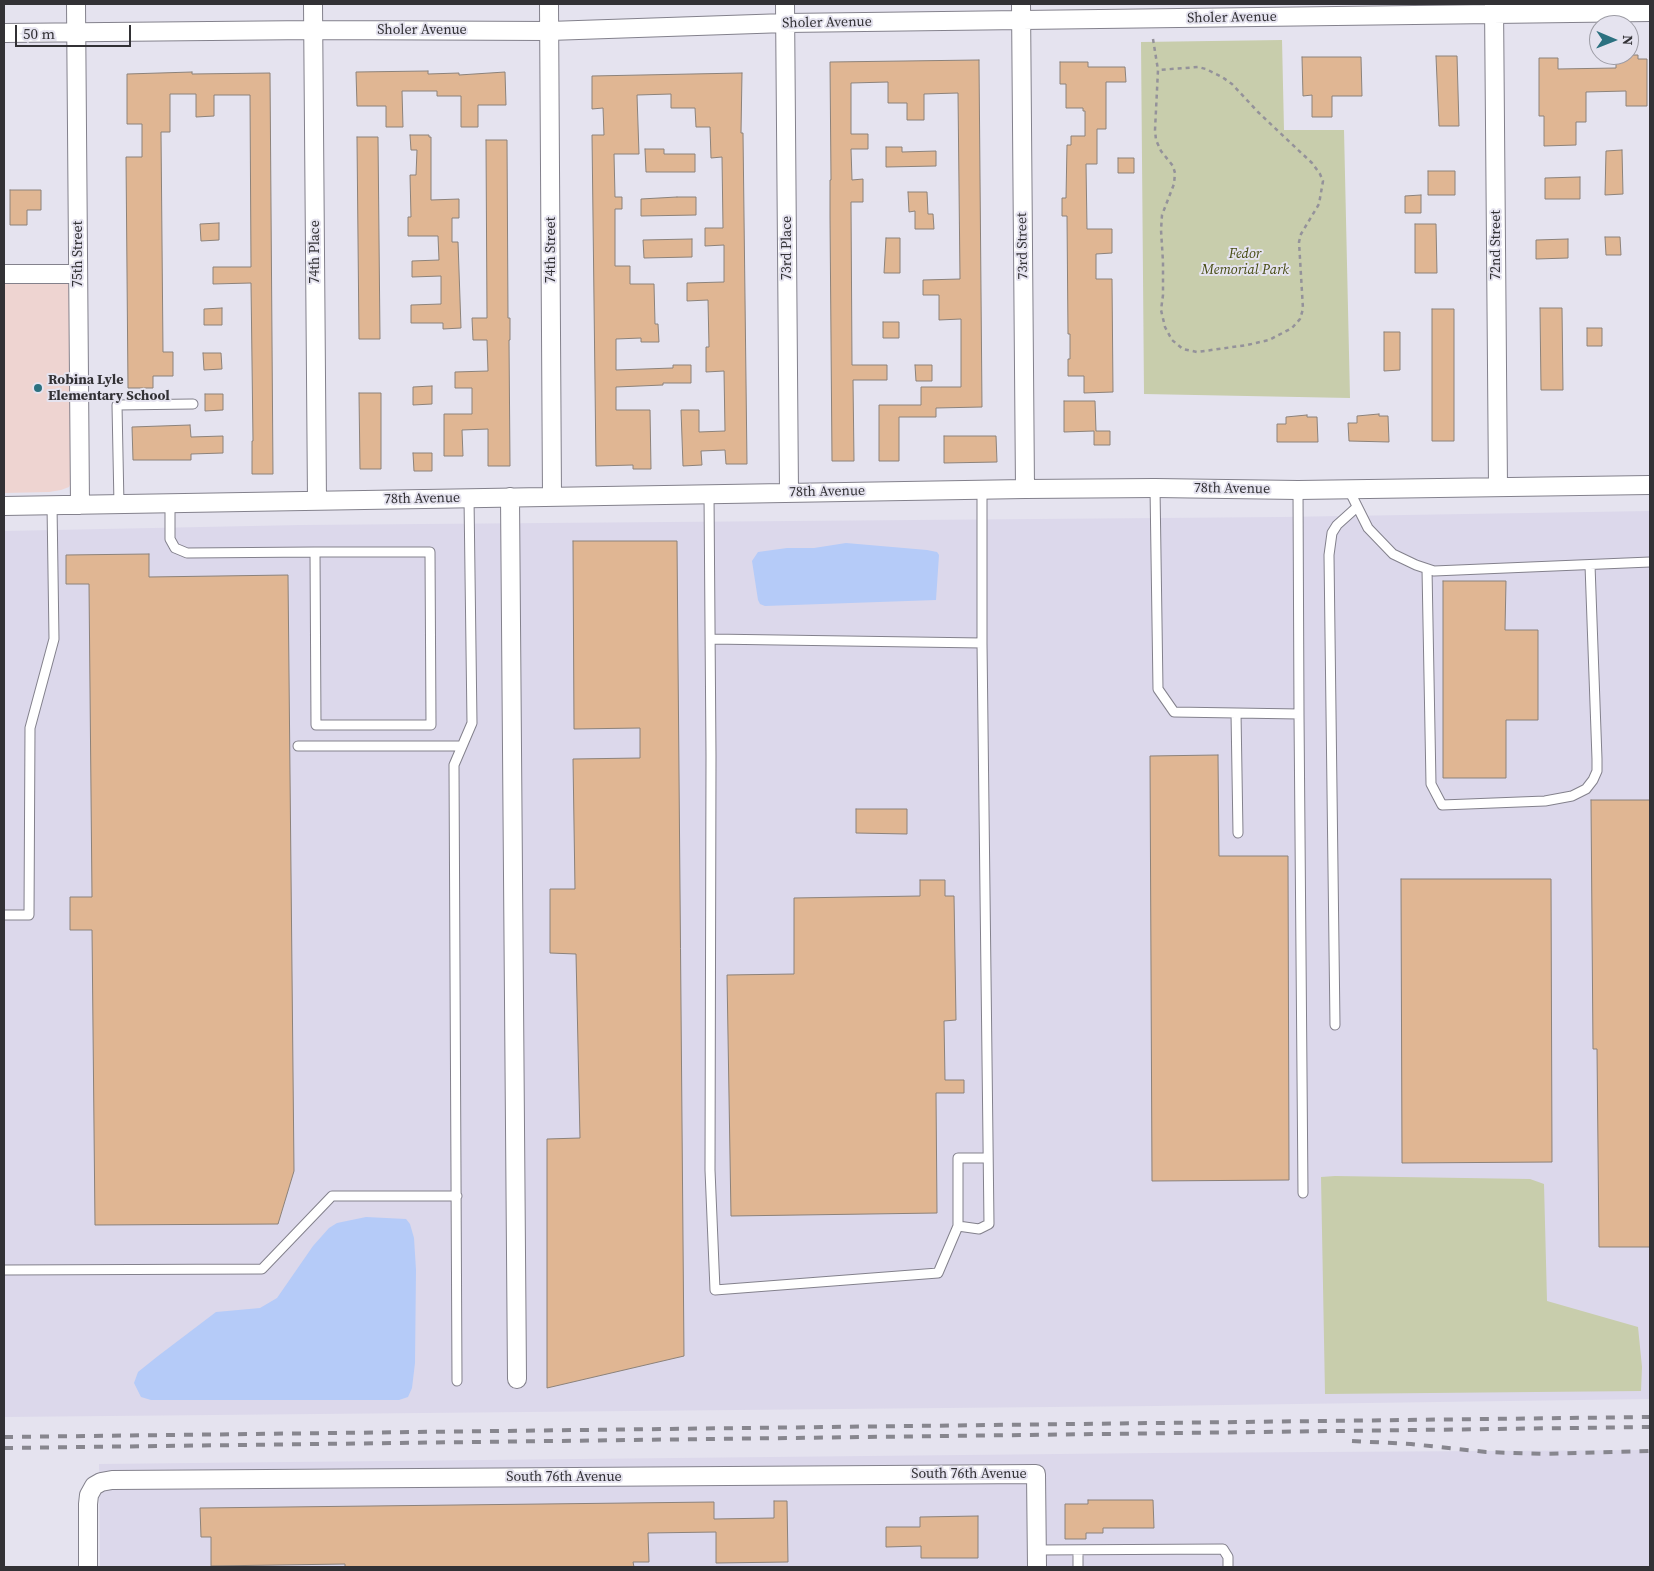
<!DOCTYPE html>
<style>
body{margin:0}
#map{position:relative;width:1654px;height:1571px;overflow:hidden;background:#e5e3ef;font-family:"Source Serif 4",serif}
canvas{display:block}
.frame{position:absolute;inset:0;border:5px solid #323135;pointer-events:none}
.north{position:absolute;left:1589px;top:15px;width:50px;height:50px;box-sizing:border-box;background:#e5e3ef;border:1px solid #9d9ca5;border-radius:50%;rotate:91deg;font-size:14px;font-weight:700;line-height:20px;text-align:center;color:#323135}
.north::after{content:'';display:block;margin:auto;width:18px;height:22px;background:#2c7180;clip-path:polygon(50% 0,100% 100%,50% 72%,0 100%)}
.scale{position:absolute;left:15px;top:25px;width:116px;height:22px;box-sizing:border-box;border:2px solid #323135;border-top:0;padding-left:6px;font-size:15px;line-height:18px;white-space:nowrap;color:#323135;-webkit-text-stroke:4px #e5e3ef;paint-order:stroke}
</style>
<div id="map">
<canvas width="1654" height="1571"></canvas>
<div class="frame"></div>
<div class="north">N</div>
<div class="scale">50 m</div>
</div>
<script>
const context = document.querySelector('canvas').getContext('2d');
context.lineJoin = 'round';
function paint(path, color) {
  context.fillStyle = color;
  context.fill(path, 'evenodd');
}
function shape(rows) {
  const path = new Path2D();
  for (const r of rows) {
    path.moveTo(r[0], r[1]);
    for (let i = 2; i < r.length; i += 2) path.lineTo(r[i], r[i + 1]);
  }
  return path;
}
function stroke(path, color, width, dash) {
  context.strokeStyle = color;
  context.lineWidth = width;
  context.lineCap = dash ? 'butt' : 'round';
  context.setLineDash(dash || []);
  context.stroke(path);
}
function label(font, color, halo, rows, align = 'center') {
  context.font = font + ' "Source Serif 4",serif';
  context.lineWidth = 4;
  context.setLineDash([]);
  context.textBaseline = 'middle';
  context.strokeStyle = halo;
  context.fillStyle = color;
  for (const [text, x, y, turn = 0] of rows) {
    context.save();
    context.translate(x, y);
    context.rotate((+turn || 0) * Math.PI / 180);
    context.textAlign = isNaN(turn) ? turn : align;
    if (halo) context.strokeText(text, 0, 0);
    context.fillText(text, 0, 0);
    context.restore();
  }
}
paint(shape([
 [1650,511,1650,1399,1155,1406,4,1417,4,531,301,525,1282,517],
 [1650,1450,1650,1567,100,1567,99,1464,1156,1453]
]), '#dcd8eb');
paint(shape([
 [4,278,67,282,71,289,73,478,69,487,61,490,49,492,4,493]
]), '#eed4d1');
paint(shape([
 [1282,40,1284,130,1344,130,1350,398,1144,394,1141,42],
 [1335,1176,1530,1179,1544,1184,1547,1301,1638,1327,1642,1367,1641,1391,1325,1394,1321,1177]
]), '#c8cdac');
paint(shape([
 [846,543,927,550,937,552,939,555,936,600,765,606,760,604,758,600,752,561,758,552,787,548,814,548],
 [366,1217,406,1219,410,1224,414,1238,416,1270,415,1363,412,1388,408,1397,399,1400,151,1400,141,1397,134,1383,138,1372,158,1356,216,1312,260,1308,277,1298,313,1246,329,1228,337,1223]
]), '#b5cbf8');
const building = shape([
 [1616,55,1638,55,1638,59,1647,59,1647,106,1626,106,1626,91,1586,92,1586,122,1576,122,1576,145,1544,146,1544,116,1539,116,1539,58,1558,58,1558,69,1616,68,1616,55],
 [1436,56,1457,56,1459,126,1439,126,1436,56],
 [1302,57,1361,57,1362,96,1332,96,1332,117,1312,117,1312,95,1303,96,1302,57],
 [979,60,982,407,936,408,936,417,899,417,899,461,879,461,879,405,921,405,921,387,961,387,961,319,939,320,939,295,923,295,923,280,960,279,958,93,924,94,924,120,907,120,907,103,888,103,888,82,851,83,851,134,868,134,868,149,851,149,852,180,863,179,863,202,851,202,852,365,887,365,887,380,853,380,854,461,832,461,830,216,830,180,831,180,830,62,979,60],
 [1060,62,1088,62,1088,67,1125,67,1126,82,1106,82,1106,129,1097,129,1097,164,1086,164,1087,229,1112,229,1112,253,1096,254,1096,279,1112,279,1113,392,1084,393,1084,376,1068,376,1068,359,1070,359,1070,334,1068,334,1067,216,1062,216,1062,198,1066,198,1067,145,1071,145,1071,136,1085,136,1085,111,1083,111,1083,108,1066,108,1066,84,1060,84,1060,62],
 [428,71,428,74,459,73,459,75,505,72,506,105,478,105,478,127,461,127,461,96,437,96,437,91,402,91,403,127,386,127,386,106,357,106,356,72,428,71],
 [192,72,192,74,270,73,273,474,252,474,252,441,253,441,251,283,213,284,213,267,251,267,250,95,214,95,214,116,196,117,196,94,170,94,170,132,161,132,163,352,173,352,173,376,153,376,153,388,128,388,126,157,142,157,142,124,127,124,127,74,192,72],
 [742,73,741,133,743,133,747,464,726,464,725,450,701,451,702,465,683,466,681,410,699,410,699,432,725,431,724,371,706,372,706,347,709,347,708,300,687,301,687,283,724,282,724,245,705,246,705,228,723,228,722,157,711,158,710,127,696,127,695,108,671,108,671,94,637,95,639,154,614,154,615,197,622,197,622,209,615,209,615,266,630,266,630,284,654,284,655,324,658,324,659,342,641,342,641,338,616,339,616,370,673,368,673,365,691,365,691,383,663,383,663,385,616,387,616,410,650,410,651,469,633,469,633,465,596,466,592,135,604,135,603,108,592,109,592,76,742,73],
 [410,135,429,135,429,137,431,137,431,200,459,199,459,218,452,218,452,242,458,242,461,328,443,329,443,323,411,323,411,305,441,304,441,276,412,277,412,261,439,260,438,236,408,236,408,217,411,217,410,175,416,175,417,150,411,150,410,135],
 [357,137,378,137,380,339,359,339,357,137],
 [486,140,507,140,508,318,510,318,510,340,509,340,510,466,488,466,488,429,462,430,463,456,444,456,444,414,472,414,472,388,455,388,455,372,488,371,487,340,473,340,472,318,487,318,486,140],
 [886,147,902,147,902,152,936,151,936,166,886,167,886,147],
 [645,149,664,149,664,154,695,154,695,172,646,172,645,149],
 [1622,150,1623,194,1605,195,1606,151,1622,150],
 [1118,158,1134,158,1134,173,1118,173,1118,158],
 [1428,171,1455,171,1455,195,1428,195,1428,171],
 [1580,177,1580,199,1545,199,1545,178,1580,177],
 [10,190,41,190,41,210,27,210,27,225,10,225,10,190],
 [908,192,927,192,928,214,933,214,934,229,915,229,915,211,909,212,908,192],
 [1421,195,1421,213,1405,213,1405,196,1421,195],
 [677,197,696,197,696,215,641,216,641,199,677,197],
 [219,223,219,240,201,241,200,224,219,223],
 [1415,224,1436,224,1437,273,1415,273,1415,224],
 [1605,237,1620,237,1621,255,1606,255,1605,237],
 [886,238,900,238,900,273,884,273,886,238],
 [692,239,692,257,644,258,643,240,692,239],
 [1568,239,1568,258,1536,259,1536,240,1568,239],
 [222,308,222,325,204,325,204,309,222,308],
 [1540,308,1562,308,1563,390,1541,390,1540,308],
 [1432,309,1454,309,1454,441,1432,441,1432,309],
 [883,322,899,322,899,338,883,338,883,322],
 [1587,328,1602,328,1602,346,1587,346,1587,328],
 [1384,332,1400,332,1400,370,1384,371,1384,332],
 [203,353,221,353,222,369,204,370,203,353],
 [915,365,932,365,932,381,916,381,915,365],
 [432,386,432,404,413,405,413,387,432,386],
 [359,393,381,393,381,469,360,469,359,393],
 [205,394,223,394,223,410,205,411,205,394],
 [1064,401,1095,401,1096,431,1110,431,1110,445,1094,445,1094,431,1064,432,1064,401],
 [1379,414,1379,416,1388,416,1389,442,1349,441,1348,423,1357,423,1357,416,1379,414],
 [1307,415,1307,417,1317,417,1318,442,1277,442,1277,424,1286,424,1286,417,1307,415],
 [190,425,191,437,223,436,223,453,191,454,191,460,133,460,132,427,190,425],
 [944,436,996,436,997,462,944,463,944,436],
 [413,453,432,453,432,471,414,471,413,453],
 [573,541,677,541,684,1356,547,1388,547,1139,580,1138,576,954,550,953,550,889,575,889,573,759,640,758,640,728,574,729,573,541],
 [149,554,149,577,288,575,294,1171,278,1224,95,1225,92,930,70,930,70,897,92,897,89,584,66,584,66,555,149,554],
 [1443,581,1506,581,1505,630,1538,630,1538,720,1506,720,1506,778,1443,778,1443,581],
 [1218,755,1219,856,1288,856,1289,1180,1152,1181,1150,756,1218,755],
 [1591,800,1650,800,1650,1247,1599,1247,1597,1049,1593,1049,1591,800],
 [856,809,907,809,907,834,856,833,856,809],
 [1401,879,1551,879,1552,1162,1402,1163,1401,879],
 [920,880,945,880,945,896,954,896,956,1020,944,1021,945,1080,964,1080,964,1093,936,1093,937,1213,731,1216,727,975,794,974,794,898,920,896,920,880],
 [1088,1500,1153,1500,1154,1528,1103,1528,1103,1533,1086,1533,1086,1539,1065,1539,1065,1504,1088,1504,1088,1500],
 [774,1501,787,1501,788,1562,716,1563,716,1532,648,1533,649,1562,633,1562,634,1567,345,1567,345,1564,211,1566,211,1537,201,1537,200,1508,714,1502,714,1519,774,1518,774,1501],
 [978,1516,978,1558,921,1558,921,1546,886,1547,886,1527,920,1527,920,1517,978,1516]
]);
paint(building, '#e0b693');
stroke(building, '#8c827a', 1);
const service = shape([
 [1155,488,1158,689,1174,712,1299,714,1303,1193],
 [1298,490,1299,714],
 [1349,490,1368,528,1393,554,1416,565,1434,571,1650,562],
 [709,494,711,756,710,1170,715,1290,938,1273,958,1226],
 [170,504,170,539,175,548,187,553,315,552,430,552,431,725,316,725,315,552],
 [119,505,117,405,193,404],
 [1427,569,1431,784,1442,805,1545,801,1572,796,1586,789,1593,780,1597,771,1597,759,1590,565],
 [711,639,982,643,982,490],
 [982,643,989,1224,979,1229,958,1226,958,1158,988,1158],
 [1236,713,1238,833],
 [298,746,462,746],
 [4,915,29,915,30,728,54,639,52,505],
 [1335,1025,1329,555,1332,533,1337,525,1357,507],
 [4,1270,262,1269,332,1196,457,1196],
 [457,1381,454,765,472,723,469,498],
 [1037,1550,1223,1549,1228,1557,1228,1567],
 [1078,1567,1078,1550]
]);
const minor = shape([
 [76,4,80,505],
 [313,4,317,501],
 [549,4,552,497],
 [785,4,789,493],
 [1021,4,1025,489],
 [1494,4,1498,487],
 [4,33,313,30,549,31,786,23,1650,12],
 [4,274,78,274],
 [510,497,517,1379],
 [4,506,1025,489,1155,488,1298,490,1650,485],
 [88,1567,88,1504,89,1495,94,1486,101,1482,112,1480,1036,1474,1037,1567]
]);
stroke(service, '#83818c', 11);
stroke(minor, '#83818c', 20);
stroke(shape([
 [1153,39,1158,70,1155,130,1156,140,1161,151,1173,166,1175,173,1174,184,1162,215,1161,230,1163,262,1163,295,1161,310,1165,327,1172,340,1183,349,1197,352,1247,345,1269,340,1292,328,1300,319,1303,309,1299,242,1301,234,1319,204,1323,181,1320,174,1312,163,1258,112,1232,84,1222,77,1206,69,1198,67,1158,70]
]), '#94929a', 2.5, [4, 4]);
stroke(service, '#fff', 9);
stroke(minor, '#fff', 18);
stroke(shape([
 [4,1437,1650,1417],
 [1352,1441,1411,1444,1486,1452,1545,1454,1650,1451],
 [4,1448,1650,1427]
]), '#87868e', 4, [9, 9]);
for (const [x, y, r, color] of [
 [38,388,5,"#2c7180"]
]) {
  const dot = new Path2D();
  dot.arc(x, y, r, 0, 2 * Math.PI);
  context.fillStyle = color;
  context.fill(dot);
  stroke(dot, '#e5e3ef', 2);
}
label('14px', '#323135', '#e5e3ef', [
 ["Sholer Avenue",1232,18,-1],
 ["Sholer Avenue",827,23,-1],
 ["Sholer Avenue",422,30],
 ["72nd Street",1496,245,-90],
 ["73rd Street",1023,246,-91],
 ["73rd Place",787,248,-90],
 ["74th Street",551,250,-90],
 ["74th Place",315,252,-90],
 ["75th Street",78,254,-90],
 ["78th Avenue",1232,489,1],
 ["78th Avenue",827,492,-1],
 ["78th Avenue",422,499,-1],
 ["South 76th Avenue",969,1474],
 ["South 76th Avenue",564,1477]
]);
label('italic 14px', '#474c13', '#e5e3ef', [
 ["Fedor",1245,254],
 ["Memorial Park",1245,270]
]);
label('bold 14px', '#323135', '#e5e3ef', [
 ["Robina Lyle",48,380],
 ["Elementary School",48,396]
], 'left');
</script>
